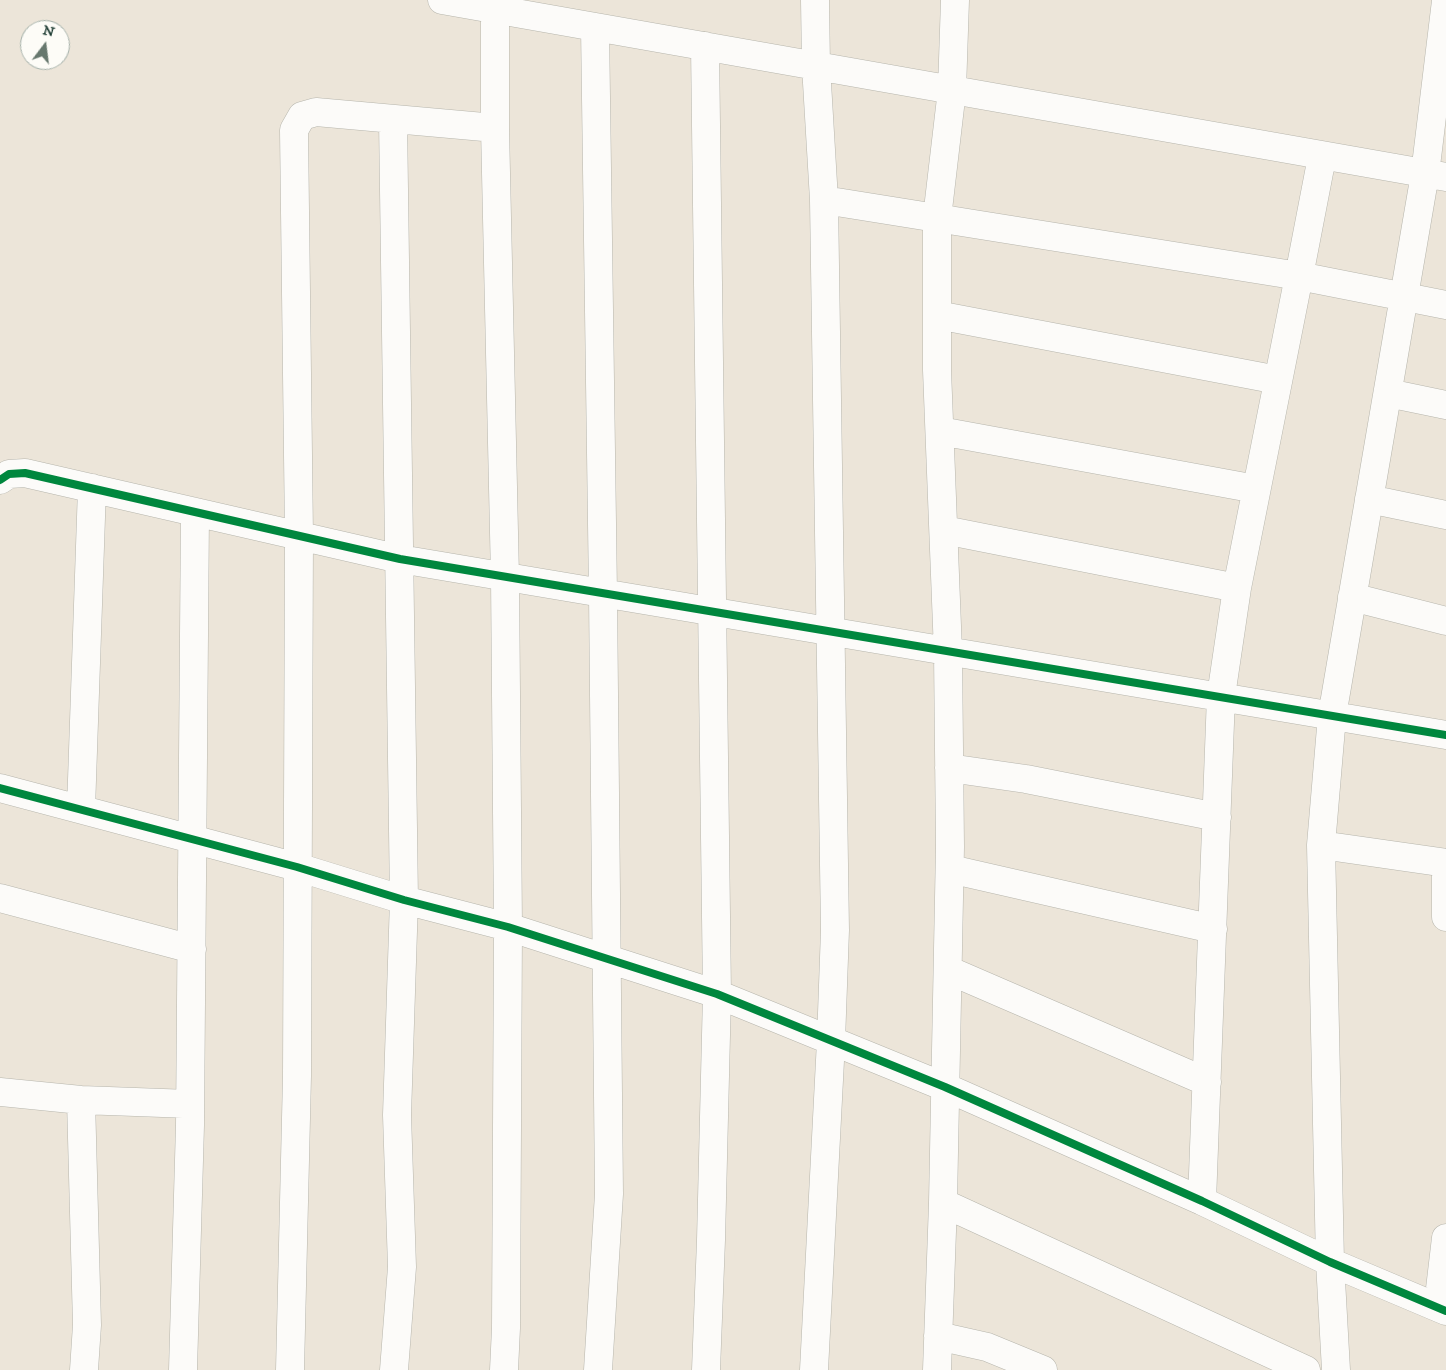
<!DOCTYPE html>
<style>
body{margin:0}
#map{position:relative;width:1446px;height:1370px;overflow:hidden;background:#ece5d9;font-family:"IM FELL DW Pica",serif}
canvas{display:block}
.north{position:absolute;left:20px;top:20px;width:50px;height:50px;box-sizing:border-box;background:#fdfcf7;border:1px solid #a4b0a9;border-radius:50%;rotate:15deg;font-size:14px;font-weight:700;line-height:20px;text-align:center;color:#1f3d34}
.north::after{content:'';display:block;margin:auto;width:18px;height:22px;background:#67786e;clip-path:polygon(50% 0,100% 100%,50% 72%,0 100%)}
</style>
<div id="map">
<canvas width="1446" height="1370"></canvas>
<div class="north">N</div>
</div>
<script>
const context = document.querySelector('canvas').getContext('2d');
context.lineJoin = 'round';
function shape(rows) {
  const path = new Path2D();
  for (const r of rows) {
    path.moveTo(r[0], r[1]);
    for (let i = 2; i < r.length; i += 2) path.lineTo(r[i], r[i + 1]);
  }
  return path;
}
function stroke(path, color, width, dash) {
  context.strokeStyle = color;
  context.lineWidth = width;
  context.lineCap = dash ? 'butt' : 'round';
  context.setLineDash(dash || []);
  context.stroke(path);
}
const minor = shape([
 [442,0,1446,177],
 [495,9,495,128,505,577,508,927,506,1328,504,1370],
 [595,27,603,594,609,1194,598,1370],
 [705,46,717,994,711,1240,706,1370],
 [393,119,404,900,397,1115,402,1267,394,1370],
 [824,200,1299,276,1322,157],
 [937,315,1278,380],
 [1388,393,1446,405],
 [940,431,1256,489],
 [0,480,9,474,25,473,400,559,1446,735],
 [1369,499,1446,515],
 [944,530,1237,588],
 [1352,597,1446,621],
 [949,768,1026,779,1217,817],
 [0,788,297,867,404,900,508,927,717,994,945,1087,1202,1201,1330,1262,1446,1311],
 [81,809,92,488],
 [1321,845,1446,863],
 [1446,863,1446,917],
 [950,869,1213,929],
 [0,898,192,949],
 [948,970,1207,1082],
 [0,1092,81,1100,190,1104],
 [81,1100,87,1325,84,1370],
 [1202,1201,1221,696,1237,588,1299,276,1446,305],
 [943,1203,1306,1370],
 [1437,1307,1440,1289,1446,1238],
 [938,1336,987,1347,1043,1370],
 [183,1370,190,1125,195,512],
 [290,1370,297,1076,299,536,294,130,302,116,316,112,495,128],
 [814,1370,831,1041,835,930,824,200,816,66,815,0],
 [937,1370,943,1203,950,847,948,652,937,370,937,218,952,90,955,0],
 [1336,1370,1330,1262,1321,845,1332,716,1425,174,1446,1]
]);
stroke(minor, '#b6b5ac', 29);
stroke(minor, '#fcfbf9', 28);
stroke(shape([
 [0,480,9,474,25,473,400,559,1446,735],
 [0,788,297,867,404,900,508,927,717,994,945,1087,1202,1201,1330,1262,1446,1311]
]), '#00873e', 8);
</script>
